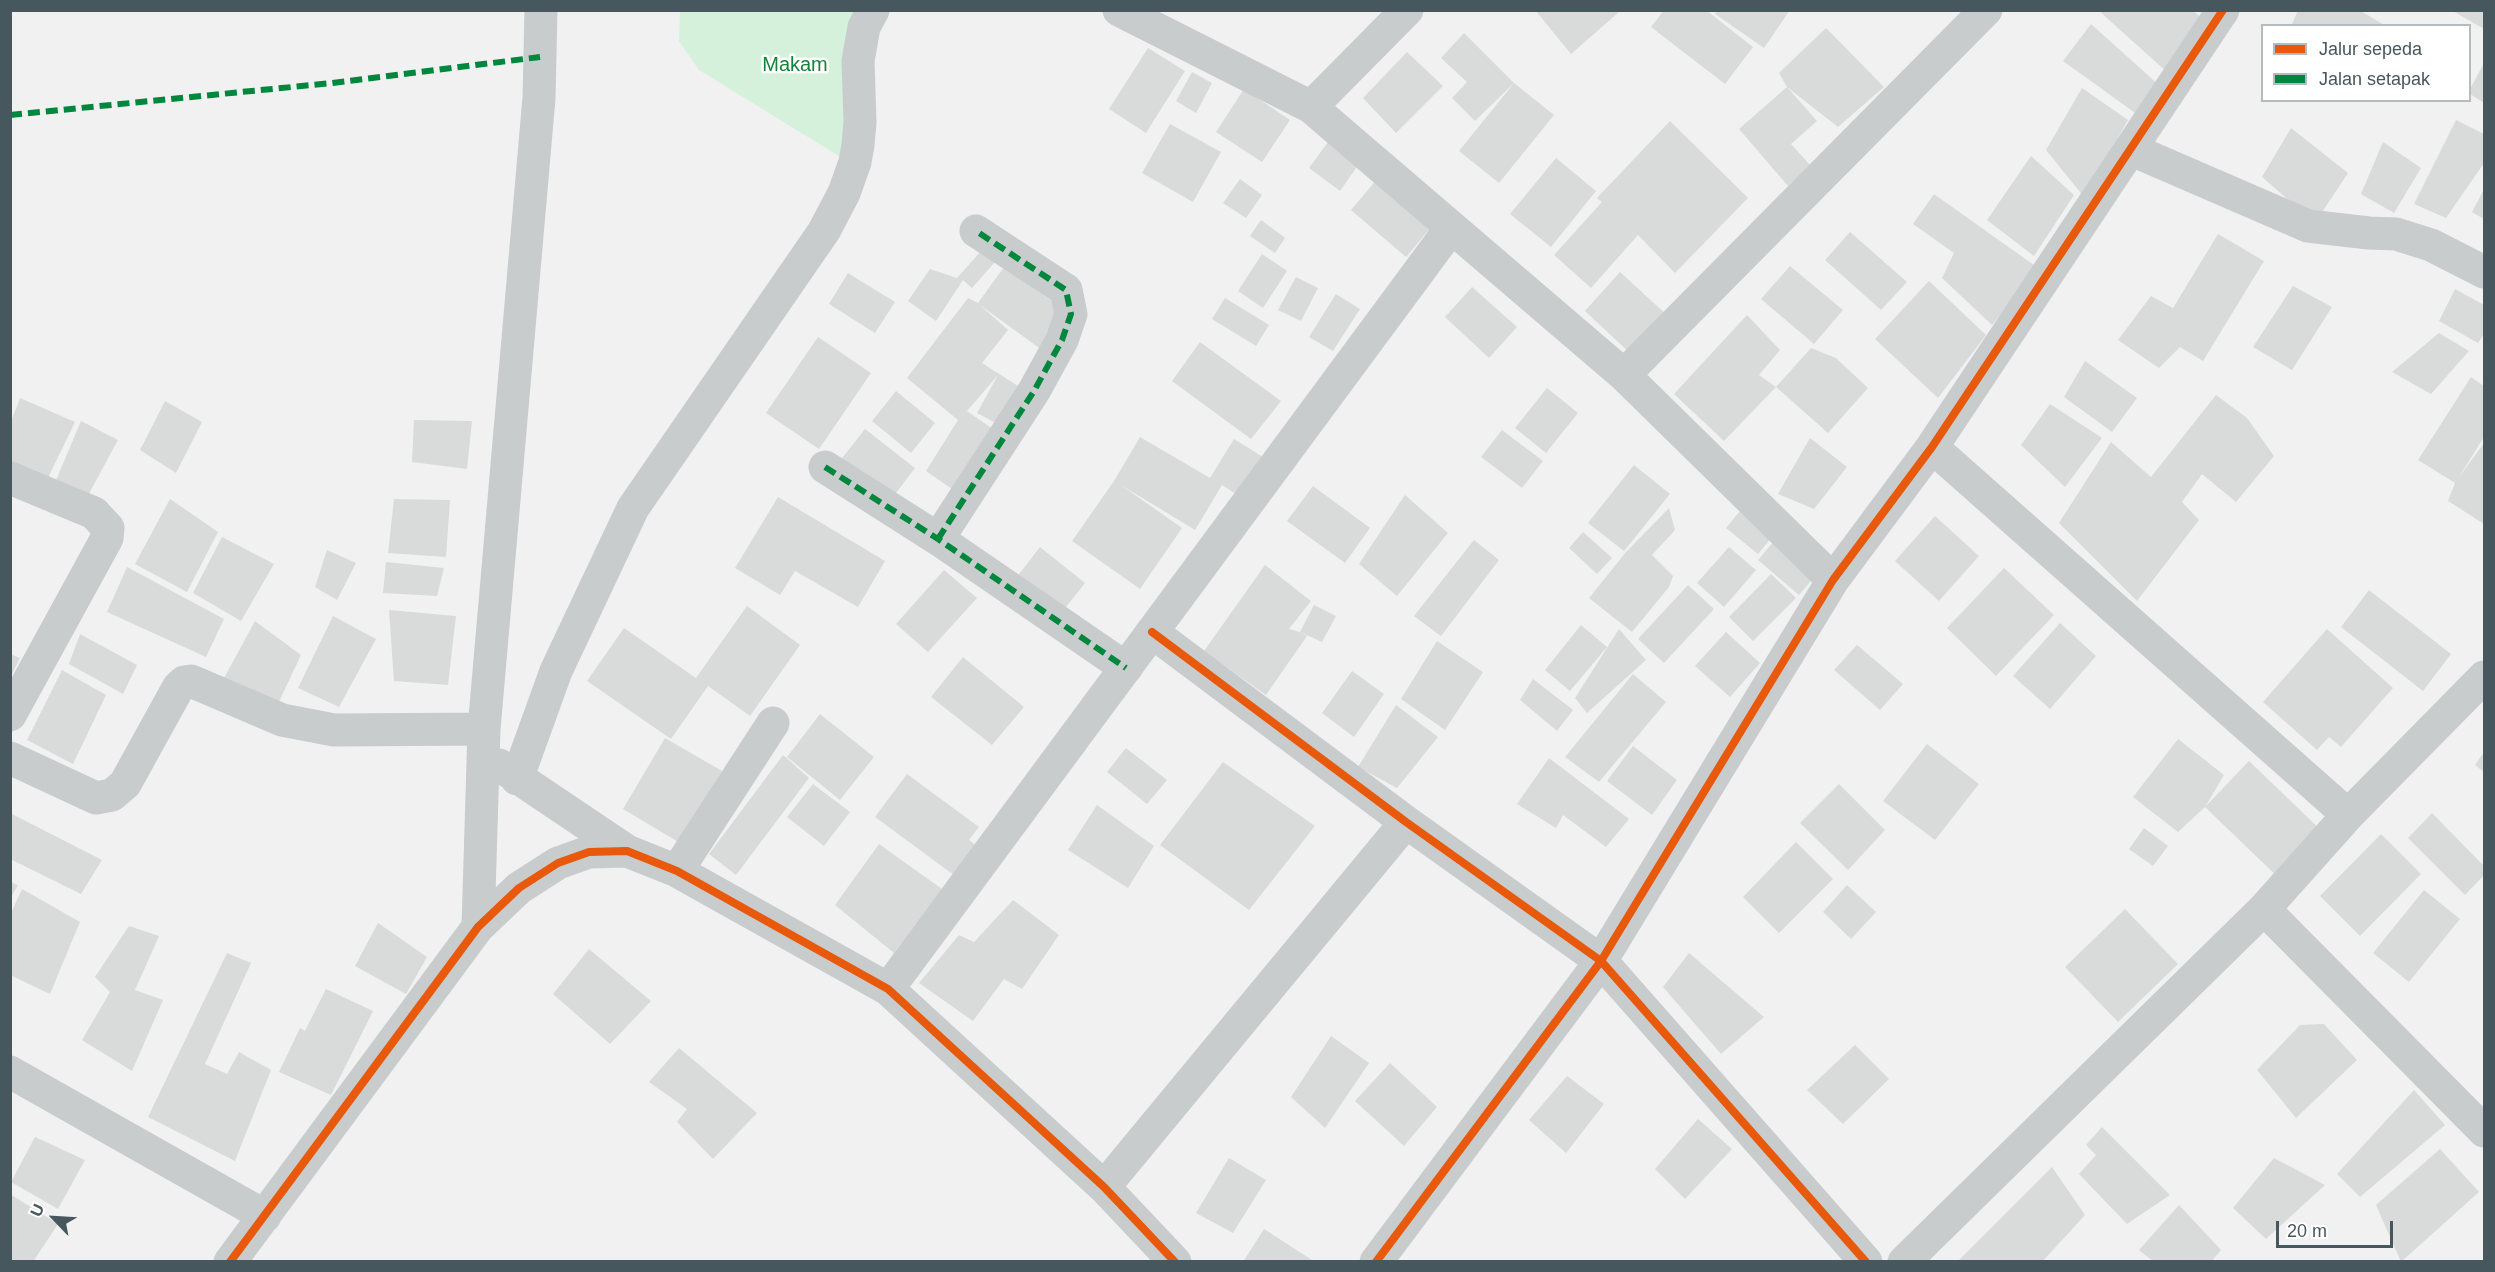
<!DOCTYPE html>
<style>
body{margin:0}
#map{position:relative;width:2495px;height:1272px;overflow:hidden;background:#f2f1f1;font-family:Helvetica,sans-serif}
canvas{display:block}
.frame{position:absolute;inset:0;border:12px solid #47575e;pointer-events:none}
.legend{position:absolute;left:2261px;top:24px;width:210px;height:78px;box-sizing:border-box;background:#fff;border:2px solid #b5bcbf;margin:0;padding:8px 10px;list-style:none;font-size:18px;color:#47575e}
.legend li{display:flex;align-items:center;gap:12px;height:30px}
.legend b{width:30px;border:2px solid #b5bcbf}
.north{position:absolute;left:24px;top:1188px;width:60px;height:60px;-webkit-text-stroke:4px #fff;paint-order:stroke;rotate:295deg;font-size:16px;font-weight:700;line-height:24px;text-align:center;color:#47575e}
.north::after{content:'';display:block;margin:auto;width:21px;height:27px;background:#47575e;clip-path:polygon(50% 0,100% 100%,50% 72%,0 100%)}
.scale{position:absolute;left:2276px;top:1221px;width:117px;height:27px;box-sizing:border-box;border:3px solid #47575e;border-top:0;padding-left:8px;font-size:18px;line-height:21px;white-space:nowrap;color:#47575e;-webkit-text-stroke:4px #fff;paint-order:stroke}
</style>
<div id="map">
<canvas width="2495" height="1272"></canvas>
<div class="frame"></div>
<ul class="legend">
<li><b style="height:8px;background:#e8590c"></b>Jalur sepeda</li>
<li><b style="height:8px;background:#00873e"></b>Jalan setapak</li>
</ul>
<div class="north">U</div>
<div class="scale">20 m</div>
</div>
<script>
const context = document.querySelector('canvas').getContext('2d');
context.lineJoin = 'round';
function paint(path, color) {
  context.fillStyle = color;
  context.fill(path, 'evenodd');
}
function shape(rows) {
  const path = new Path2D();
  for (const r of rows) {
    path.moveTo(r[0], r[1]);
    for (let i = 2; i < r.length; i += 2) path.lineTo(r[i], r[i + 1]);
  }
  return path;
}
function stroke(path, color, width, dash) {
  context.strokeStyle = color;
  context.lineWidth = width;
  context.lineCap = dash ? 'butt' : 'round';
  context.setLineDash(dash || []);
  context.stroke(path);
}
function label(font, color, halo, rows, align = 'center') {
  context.font = font + ' Helvetica,sans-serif';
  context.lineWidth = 5;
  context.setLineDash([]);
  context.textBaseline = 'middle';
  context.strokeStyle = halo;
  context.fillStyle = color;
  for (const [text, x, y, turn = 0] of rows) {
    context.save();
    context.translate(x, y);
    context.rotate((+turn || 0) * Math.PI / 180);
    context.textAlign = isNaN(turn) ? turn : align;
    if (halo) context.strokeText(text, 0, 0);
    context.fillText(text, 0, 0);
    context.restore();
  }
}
paint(shape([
 [680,11,863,11,842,158,699,70,679,41]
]), '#d5f0db');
paint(shape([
 [1535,10,1618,10,1619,12,1571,54],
 [1664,10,1706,10,1753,47,1725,84,1651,27],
 [1717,10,1790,10,1764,48,1715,14],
 [2098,10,2192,10,2204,20,2168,73],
 [2298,10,2359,10,2386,26,2295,26,2292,24],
 [2451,10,2484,10,2484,29],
 [2091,24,2160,86,2138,115,2063,61],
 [1826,28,1884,87,1838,127,1787,87,1779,73],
 [1464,33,1514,83,1475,121,1452,98,1467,82,1441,58],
 [1148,48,1185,71,1146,133,1109,109],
 [1407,52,1443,86,1396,133,1363,98],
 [2484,63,2484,103,2470,94,2470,89],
 [1192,72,1212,83,1196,113,1176,101],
 [1514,83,1554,115,1499,183,1459,151],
 [1787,87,1817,121,1791,144,1810,165,1788,186,1739,129],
 [2082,88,2128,120,2084,197,2046,150],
 [1244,89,1290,120,1262,162,1216,132],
 [2456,120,2484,134,2484,163,2446,218,2414,204],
 [1670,121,1748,198,1675,273,1638,235,1591,288,1554,255,1602,202,1597,198],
 [1170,124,1221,152,1193,202,1142,173],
 [2291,128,2348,173,2315,223,2262,177],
 [1331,138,1361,161,1340,191,1309,168],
 [2383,142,2421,168,2394,213,2361,194],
 [2031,156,2074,195,2034,256,1987,220],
 [1556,158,1596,191,1551,247,1510,214],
 [1378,178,1433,225,1406,257,1351,210],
 [1240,179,1262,195,1246,218,1223,203],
 [2484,189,2484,219,2472,212],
 [1934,194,2038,268,1992,325,1942,278,1954,253,1913,224],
 [1261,220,1285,238,1275,253,1250,236],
 [1850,232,1907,282,1881,310,1825,260],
 [2218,234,2264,261,2203,361,2180,347,2159,368,2118,340,2151,296,2173,308],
 [982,250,995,262,972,288,963,280,936,321,908,301,930,269,957,278],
 [1262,254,1287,271,1263,308,1238,291],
 [1790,266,1843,310,1814,344,1761,299],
 [1004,267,1069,313,1042,350,980,305,1008,330,982,363,1026,391,1005,428,977,413,998,375,967,411,993,429,952,489,926,471,958,420,907,378,968,298,978,303],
 [1620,272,1668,316,1632,355,1585,311],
 [848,273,895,302,875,333,829,304],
 [1296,277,1318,288,1301,321,1278,310],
 [1929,281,1986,335,1938,398,1875,339],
 [2293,286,2332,307,2292,370,2253,347],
 [1472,287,1517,327,1489,358,1445,317],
 [2455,289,2484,305,2484,334,2478,343,2439,321],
 [1336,294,1360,309,1333,351,1309,337],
 [1225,298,1269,325,1256,346,1212,319],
 [1747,315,1780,350,1759,375,1776,387,1724,441,1674,394],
 [2439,333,2469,351,2431,394,2392,372],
 [818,337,871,373,819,449,766,413],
 [1200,342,1281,401,1251,439,1172,381],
 [1811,348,1836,358,1868,388,1828,433,1776,387],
 [2085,361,2137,398,2112,432,2064,397],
 [2471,377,2484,386,2484,437,2459,477,2484,443,2484,524,2448,501,2455,483,2418,460],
 [1547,388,1578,413,1546,453,1515,428],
 [896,391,935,423,911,453,872,421],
 [2216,395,2247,418,2274,456,2236,502,2202,474,2182,502,2199,520,2137,601,2059,523,2111,442,2151,477],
 [20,398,75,422,45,484,10,469,10,424],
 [165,401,202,422,176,473,140,450],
 [2050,404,2102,438,2065,487,2021,445],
 [414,420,472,421,467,469,412,462],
 [81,421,118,440,85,501,54,485],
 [865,429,915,468,890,501,839,462],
 [1502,430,1543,461,1522,488,1481,457],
 [1140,437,1210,478,1234,439,1263,457,1239,496,1222,485,1195,530,1121,485,1182,528,1140,589,1072,541,1114,481],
 [1810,438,1847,467,1814,509,1778,494],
 [1634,465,1670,494,1624,551,1588,523],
 [1313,486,1370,528,1345,563,1287,521],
 [1405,495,1448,533,1397,596,1359,564],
 [778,497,885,561,858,607,795,571,780,595,735,568],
 [170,499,218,532,187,592,135,564],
 [394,499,450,500,446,557,388,553],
 [1669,508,1675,530,1652,555,1673,576,1669,587,1632,632,1589,598,1626,552],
 [1740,511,1772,537,1758,554,1726,528],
 [1935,516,1979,556,1939,601,1895,561],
 [1583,532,1612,558,1597,574,1569,548],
 [222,537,274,564,241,621,193,593],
 [1474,540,1499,560,1441,636,1414,616],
 [1774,541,1815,576,1799,595,1758,560],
 [1040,547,1085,583,1058,617,1013,582],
 [1729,547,1756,570,1724,607,1697,583],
 [327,550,356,563,337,600,315,587],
 [386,562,444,568,437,596,383,593],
 [1265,565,1311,601,1289,629,1300,632,1314,605,1336,616,1322,642,1300,632,1307,636,1266,695,1204,651],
 [127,567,224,619,206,657,107,612],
 [2004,568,2054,615,1996,676,1947,628],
 [944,570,977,598,928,652,896,624],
 [1771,574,1796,598,1753,641,1729,617],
 [1688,585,1714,609,1664,663,1638,639],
 [2369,590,2451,654,2423,691,2341,627],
 [747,606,800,645,750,716,708,686,671,739,587,681,624,628,696,678],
 [389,610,456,616,448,685,394,681],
 [333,616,376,639,339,707,298,688],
 [255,621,301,655,277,706,224,678],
 [2060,623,2096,656,2050,709,2013,676],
 [1581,625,1607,647,1570,691,1545,670],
 [1619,629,1646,660,1587,713,1575,698],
 [2327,629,2393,688,2341,747,2329,737,2317,750,2263,702],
 [1726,632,1760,663,1730,697,1695,666],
 [80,634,137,665,123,694,69,664],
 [1437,641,1483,672,1445,730,1401,699],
 [1857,645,1903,684,1880,710,1834,670],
 [10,654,20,658,10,678],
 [963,657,1024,707,992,745,931,697],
 [62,670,106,695,73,764,27,740],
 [1352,671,1384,694,1354,737,1322,713],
 [1633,674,1666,702,1599,782,1565,757],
 [1533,679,1573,710,1557,731,1520,700],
 [1396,705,1438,737,1397,788,1358,767],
 [820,714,874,757,840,800,787,757],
 [665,738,722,771,680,843,623,809],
 [2178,739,2224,775,2205,807,2249,761,2326,835,2284,883,2205,807,2178,832,2133,797],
 [1927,744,1979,784,1935,840,1883,801],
 [1633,746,1677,780,1652,815,1607,781],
 [1126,748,1167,780,1147,804,1107,772],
 [2484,752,2484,772,2475,765],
 [783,755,809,778,736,875,709,854],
 [1549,758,1629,819,1606,847,1563,815,1556,828,1517,804],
 [1223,762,1315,826,1249,910,1160,845],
 [907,774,979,827,969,840,979,848,958,878,875,817],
 [813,784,850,812,824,846,787,817],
 [1839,784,1885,830,1848,870,1800,823],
 [1097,805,1154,846,1128,888,1068,850],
 [10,813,102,860,81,894,10,859],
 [2432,813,2484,866,2484,875,2465,895,2408,838],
 [2144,828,2168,846,2153,866,2129,849],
 [2381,834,2421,874,2360,936,2320,896],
 [1796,842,1833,879,1779,933,1743,897],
 [879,844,942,889,894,953,835,905],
 [10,882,18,885,10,899],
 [1847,885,1876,912,1851,939,1823,912],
 [22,889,80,922,50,994,10,975,10,915],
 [2424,890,2460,919,2409,982,2373,953],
 [1013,900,1059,935,1022,989,1004,979,973,1021,919,983,959,935,974,942],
 [2125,909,2178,964,2118,1022,2065,967],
 [378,923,427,957,406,994,355,966],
 [129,926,159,936,135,990,163,1000,132,1071,82,1040,110,992,95,977],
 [589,949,651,1001,610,1044,553,994],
 [227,953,251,963,205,1064,227,1074,239,1052,271,1070,235,1161,148,1117],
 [1689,953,1764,1017,1721,1054,1663,987],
 [326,989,373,1011,331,1095,279,1072,300,1028,305,1031],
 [2324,1024,2357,1060,2296,1118,2257,1070,2300,1025],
 [1331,1036,1369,1063,1325,1128,1291,1097],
 [1855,1045,1889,1079,1843,1124,1807,1090],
 [679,1048,757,1113,713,1159,677,1122,687,1109,649,1082],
 [1390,1063,1437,1107,1404,1146,1355,1101],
 [1567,1076,1604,1104,1566,1153,1529,1120],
 [2414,1090,2445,1125,2360,1197,2337,1174],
 [1698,1119,1732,1149,1685,1199,1655,1169],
 [2102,1127,2170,1195,2127,1224,2079,1174,2096,1155,2086,1145],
 [35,1137,85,1160,58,1209,11,1182],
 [2440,1149,2479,1192,2401,1262,2376,1205],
 [1229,1158,1266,1180,1233,1233,1196,1213],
 [2274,1158,2325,1185,2266,1239,2233,1208],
 [2052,1167,2085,1215,2042,1262,1957,1262],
 [10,1194,58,1224,33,1262,10,1262],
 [2179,1205,2221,1250,2211,1262,2154,1262,2139,1250],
 [1264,1229,1315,1262,1243,1262]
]), '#d9dada');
stroke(shape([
 [1119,10,1311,107],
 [1407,10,1311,107,1624,375,1833,580],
 [2130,149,2308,226,2369,233,2396,234,2431,245,2484,272],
 [1624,375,1986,10],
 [1932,447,2348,815],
 [825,467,938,539,1126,668],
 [10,478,94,513,108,528,107,538,10,715],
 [938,539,1034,391,1062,340,1071,314,1066,290,976,231],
 [1152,632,1406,822,1601,961,1866,1262],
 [10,758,96,798,112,795,125,784,178,688,184,682,191,681,282,720,334,730,484,729],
 [499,765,627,851],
 [517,779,556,671,633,508,824,231,844,193,855,162,858,145,860,122,858,61,864,27,873,10],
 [677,871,773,723],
 [2264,909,2484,1131],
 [478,927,484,729,539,98,541,10],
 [888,989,1451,228],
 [10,1072,265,1216],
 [1104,1187,1406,822],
 [230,1262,478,927,519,888,558,863,589,852,627,851,677,871,888,989,1104,1187,1175,1262],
 [1376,1262,1601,961,1833,580,1932,447,2223,10],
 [1904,1262,2264,909,2348,815,2484,677]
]), '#c8cccd', 33);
stroke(shape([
 [10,115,332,83,540,57],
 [825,467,938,539,1126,668],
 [938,539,1034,391,1062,340,1071,314,1066,290,976,231]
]), '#00873e', 6, [12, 6]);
stroke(shape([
 [1152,632,1406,822,1601,961,1866,1262],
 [230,1262,478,927,519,888,558,863,589,852,627,851,677,871,888,989,1104,1187,1175,1262],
 [1376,1262,1601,961,1833,580,1932,447,2223,10]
]), '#e8590c', 8);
label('20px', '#15823a', '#fff', [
 ["Makam",795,65]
]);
</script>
